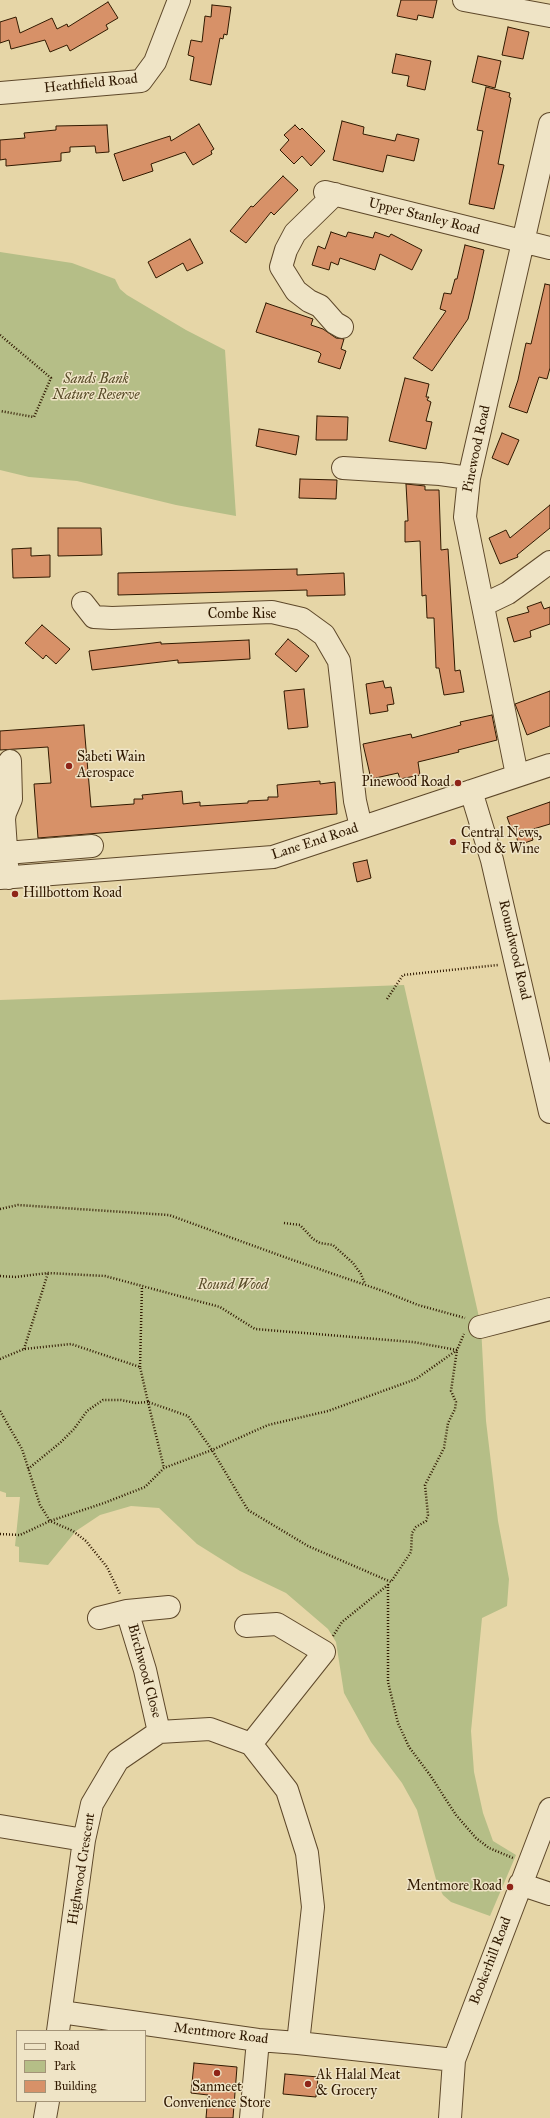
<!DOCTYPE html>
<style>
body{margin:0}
#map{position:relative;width:550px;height:2118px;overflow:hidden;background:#e6d6a7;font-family:"IM FELL Great Primer",serif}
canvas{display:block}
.legend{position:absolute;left:16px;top:2030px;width:130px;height:72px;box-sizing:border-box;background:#efe4c6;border:1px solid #a39377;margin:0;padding:5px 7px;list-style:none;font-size:12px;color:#301900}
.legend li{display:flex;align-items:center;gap:8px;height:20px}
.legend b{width:20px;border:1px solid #a39377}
</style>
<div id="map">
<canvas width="550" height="2118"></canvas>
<ul class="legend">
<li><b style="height:5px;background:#efe4c6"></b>Road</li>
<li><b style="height:11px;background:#b5be87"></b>Park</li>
<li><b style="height:11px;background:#d79168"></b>Building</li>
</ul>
</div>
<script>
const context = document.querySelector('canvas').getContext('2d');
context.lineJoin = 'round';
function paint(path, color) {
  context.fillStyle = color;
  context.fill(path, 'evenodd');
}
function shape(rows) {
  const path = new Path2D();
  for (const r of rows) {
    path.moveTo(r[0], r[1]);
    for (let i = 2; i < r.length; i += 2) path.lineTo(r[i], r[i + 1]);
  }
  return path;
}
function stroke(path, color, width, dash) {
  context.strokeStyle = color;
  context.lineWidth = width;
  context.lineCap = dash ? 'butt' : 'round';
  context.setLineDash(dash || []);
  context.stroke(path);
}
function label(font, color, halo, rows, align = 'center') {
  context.font = font + ' "IM FELL Great Primer",serif';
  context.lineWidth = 3;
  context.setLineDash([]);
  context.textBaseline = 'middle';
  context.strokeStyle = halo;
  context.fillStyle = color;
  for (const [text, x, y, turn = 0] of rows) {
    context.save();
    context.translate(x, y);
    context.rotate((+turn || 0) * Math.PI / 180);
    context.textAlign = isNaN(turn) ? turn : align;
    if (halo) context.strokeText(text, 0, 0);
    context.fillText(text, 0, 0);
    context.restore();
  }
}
paint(shape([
 [0,252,72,263,115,279,120,289,127,295,186,330,225,350,236,516,176,505,77,481,29,477,0,470],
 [404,985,481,1326,486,1421,498,1521,509,1579,507,1606,482,1618,471,1731,474,1772,483,1813,493,1841,516,1855,490,1916,451,1902,443,1895,437,1883,417,1810,402,1783,371,1742,344,1693,336,1642,328,1629,286,1593,240,1571,197,1544,159,1508,131,1506,100,1515,76,1531,48,1565,19,1562,19,1547,15,1546,20,1497,6,1497,6,1493,0,1491,0,1000]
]), '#b5be87');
const building = shape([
 [401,0,437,0,433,18,418,15,417,20,397,16,401,0],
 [108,2,118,18,106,25,108,29,70,51,67,45,50,52,45,40,11,49,9,40,0,43,0,22,16,17,20,33,52,18,57,29,67,24,68,27,108,2],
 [212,5,231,7,227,35,224,34,223,39,220,38,211,85,190,80,194,57,188,55,191,40,202,42,205,16,211,17,212,5],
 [508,27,529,32,523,59,502,55,508,27],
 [396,54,431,61,425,90,407,86,409,76,392,73,396,54],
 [478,56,501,61,495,88,472,82,478,56],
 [486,87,510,93,509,97,511,98,498,164,504,165,494,209,469,204,483,131,477,130,486,87],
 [342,121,364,127,363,134,395,141,397,134,419,139,414,161,387,155,383,172,333,160,342,121],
 [199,124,214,149,211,151,212,154,193,165,185,152,151,164,153,171,123,181,114,154,170,136,171,141,199,124],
 [107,125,109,152,96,153,95,146,70,147,70,152,61,153,61,161,6,166,6,159,0,160,0,140,25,138,24,133,56,130,56,126,107,125],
 [295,125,300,130,302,128,325,151,311,166,302,156,294,164,280,150,289,140,284,135,295,125],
 [283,176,298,190,274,215,271,212,246,243,230,231,251,206,253,207,283,176],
 [331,232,346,237,348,232,373,238,375,232,389,237,391,234,422,250,412,270,380,254,375,270,340,258,338,265,331,262,329,270,312,265,318,246,325,249,331,232],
 [190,239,203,263,187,271,183,263,156,278,148,262,190,239],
 [465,245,484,250,473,299,468,319,432,371,413,358,446,311,440,309,444,293,451,294,455,279,457,279,465,245],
 [545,284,550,285,550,368,547,379,539,377,527,413,509,407,518,380,526,343,531,344,545,284],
 [266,303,313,319,311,325,323,329,336,338,344,339,341,349,346,351,340,369,318,362,321,354,319,352,256,332,266,303],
 [405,378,429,384,426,397,429,397,427,400,431,402,426,421,432,422,426,449,389,441,405,378],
 [317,416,348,417,347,440,316,440,317,416],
 [259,429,299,436,296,455,256,446,259,429],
 [502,433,519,440,508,465,492,458,502,433],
 [300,479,337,480,336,499,299,498,300,479],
 [406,484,425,486,425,490,439,490,441,550,448,549,455,671,460,670,464,692,444,695,439,668,436,668,434,618,427,618,426,595,422,596,420,541,405,542,405,521,408,521,406,484],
 [550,505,550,528,517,555,518,557,500,564,489,538,506,530,510,538,550,505],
 [58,528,101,528,102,555,58,556,58,528],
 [31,548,31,556,50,555,50,577,13,578,12,549,31,548],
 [297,569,297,575,344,573,345,595,307,596,307,590,118,595,118,573,297,569],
 [541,602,544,609,550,607,550,624,530,631,531,637,514,642,507,618,529,612,527,607,541,602],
 [42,625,70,649,56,664,46,655,43,659,25,643,42,625],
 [288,639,309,656,296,672,275,654,288,639],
 [249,640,250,659,178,663,178,660,92,670,89,651,161,642,161,644,249,640],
 [383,681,385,688,391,687,394,704,387,705,388,711,370,714,366,684,383,681],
 [304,689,308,727,288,729,284,691,304,689],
 [550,691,550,726,527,735,515,704,550,691],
 [492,715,497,740,458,750,459,752,418,762,420,775,400,779,398,773,371,779,363,744,411,734,412,738,461,725,460,722,492,715],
 [84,725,91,807,134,804,134,799,143,799,142,795,182,791,183,804,200,802,200,806,248,803,248,801,268,800,268,797,278,797,277,785,320,781,320,784,335,782,337,814,38,838,34,784,51,783,48,747,0,750,0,731,84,725],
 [550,802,550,824,530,830,533,840,519,845,513,827,511,828,507,817,550,802],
 [367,860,371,878,357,882,353,863,367,860],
 [194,2063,237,2067,233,2118,206,2118,208,2095,191,2093,194,2063],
 [285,2074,318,2077,316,2097,283,2094,285,2074]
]);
paint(building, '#d79168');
stroke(building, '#301900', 1);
const minor = shape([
 [464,0,550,16],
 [0,93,141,81,155,62,179,0],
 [325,192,550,248],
 [335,194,295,233,286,250,281,267,296,291,309,301,320,306,335,323,342,327],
 [343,468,440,474,469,478],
 [83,603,94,617,112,618,272,612,302,619,324,635,339,661,355,801,361,827],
 [483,605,508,593,550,562],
 [517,775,465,517,469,478,550,124],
 [471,791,492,860,550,1112],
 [6,853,92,846],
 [0,878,273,857,550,765],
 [8,878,4,819,5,813,11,799,10,761],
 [480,1327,550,1309],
 [127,1611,145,1670,159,1732],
 [99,1618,127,1611,169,1607],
 [246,1626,277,1624,324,1652,251,1744],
 [0,1826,84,1840],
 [520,1884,550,1894],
 [61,2012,258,2040,298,2043,454,2060],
 [58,2031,84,1840,92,1804,118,1760,159,1732,210,1729,251,1744,287,1790,307,1853,313,1907,298,2043],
 [45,2118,48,2101],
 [251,2118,258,2040],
 [450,2118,454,2060,550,1809]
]);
stroke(minor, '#5e482a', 24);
stroke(shape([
 [0,335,51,378,34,417,0,411],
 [387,999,403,975,498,965],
 [0,1209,18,1205,169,1215,287,1258,383,1291,418,1305,465,1318],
 [284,1223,300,1225,313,1239,320,1243,333,1245,353,1263,361,1274,365,1284],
 [0,1276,15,1277,48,1273,105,1276,220,1307,255,1329,413,1342,457,1350,451,1391,456,1402,455,1409,448,1423,444,1448,425,1485,428,1515,426,1521,416,1527,412,1533,411,1552,391,1582,308,1546,248,1510,212,1450,188,1416,148,1402,140,1367,71,1344,24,1349,0,1359],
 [24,1349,48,1273],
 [140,1367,142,1286],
 [0,1411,22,1449,40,1505,50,1521,73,1531,86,1541,107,1567,120,1594],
 [28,1469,61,1442,74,1429,87,1411,103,1400,121,1400,136,1403,148,1402,164,1468],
 [0,1534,20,1535,50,1521,104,1503,145,1487,164,1468,212,1450,268,1425,328,1411,416,1379,457,1350,464,1334],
 [388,1584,388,1682,398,1723,409,1747,430,1775,456,1815,476,1838,489,1848,513,1858],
 [333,1636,342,1622,389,1584]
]), '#301900', 2.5, [1, 2]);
stroke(minor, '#efe4c6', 22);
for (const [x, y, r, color] of [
 [69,766,4,"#8f2418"],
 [458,783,4,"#8f2418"],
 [453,842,4,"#8f2418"],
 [15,894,4,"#8f2418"],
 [510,1887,4,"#8f2418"],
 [217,2073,4,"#8f2418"],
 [308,2084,4,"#8f2418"]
]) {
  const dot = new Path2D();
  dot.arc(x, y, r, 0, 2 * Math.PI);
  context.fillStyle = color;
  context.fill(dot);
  stroke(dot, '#efe4c6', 1.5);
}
label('14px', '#301900', '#efe4c6', [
 ["Heathfield Road",91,84,-6],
 ["Upper Stanley Road",424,217,14],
 ["Pinewood Road",477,449,-78],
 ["Combe Rise",242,615],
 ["Lane End Road",315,842,-18],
 ["Roundwood Road",514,950,77],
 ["Birchwood Close",144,1671,75],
 ["Highwood Crescent",82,1869,-81],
 ["Bookerhill Road",491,1961,-69],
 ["Mentmore Road",221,2034,7]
]);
label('italic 14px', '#584b28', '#efe4c6', [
 ["Sands Bank",96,380],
 ["Nature Reserve",96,396],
 ["Round Wood",233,1286]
]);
label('14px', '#301900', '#efe4c6', [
 ["Sabeti Wain",77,758],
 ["Aerospace",77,774],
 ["Pinewood Road",450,783,"right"],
 ["Central News,",461,834],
 ["Food & Wine",461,850],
 ["Hillbottom Road",23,894],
 ["Mentmore Road",502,1887,"right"],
 ["Ak Halal Meat",316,2076],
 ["& Grocery",316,2092],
 ["Sanmeet",217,2088,"center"],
 ["Convenience Store",217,2104,"center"]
], 'left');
</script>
